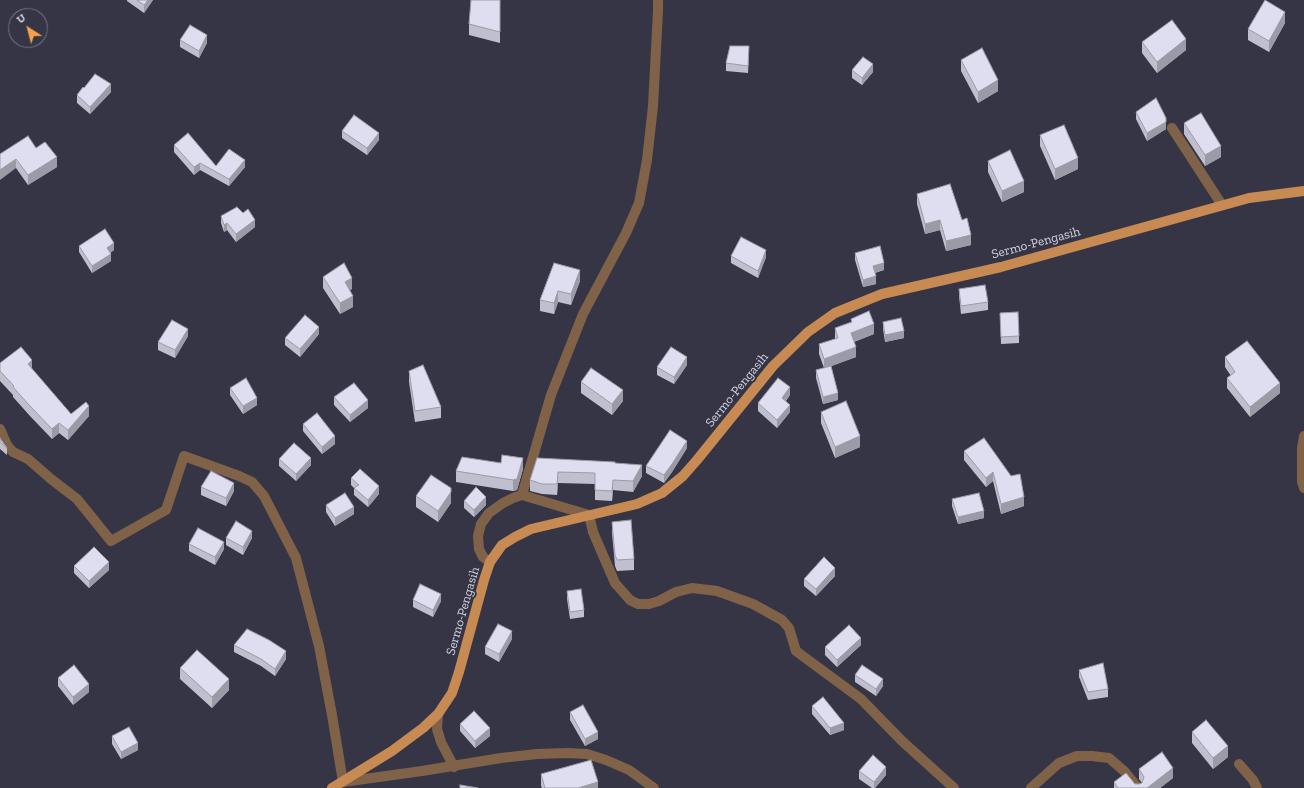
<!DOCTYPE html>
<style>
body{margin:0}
#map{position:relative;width:1304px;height:788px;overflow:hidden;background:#363546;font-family:"Zilla Slab",serif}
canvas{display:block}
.north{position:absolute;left:8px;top:8px;width:40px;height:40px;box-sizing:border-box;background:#363546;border:1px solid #757583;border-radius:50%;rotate:324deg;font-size:11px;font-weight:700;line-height:16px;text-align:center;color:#d4d4df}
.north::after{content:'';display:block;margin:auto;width:14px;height:18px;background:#f8a04b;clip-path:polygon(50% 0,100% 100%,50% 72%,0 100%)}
</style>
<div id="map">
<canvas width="1304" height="788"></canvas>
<div class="north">U</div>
</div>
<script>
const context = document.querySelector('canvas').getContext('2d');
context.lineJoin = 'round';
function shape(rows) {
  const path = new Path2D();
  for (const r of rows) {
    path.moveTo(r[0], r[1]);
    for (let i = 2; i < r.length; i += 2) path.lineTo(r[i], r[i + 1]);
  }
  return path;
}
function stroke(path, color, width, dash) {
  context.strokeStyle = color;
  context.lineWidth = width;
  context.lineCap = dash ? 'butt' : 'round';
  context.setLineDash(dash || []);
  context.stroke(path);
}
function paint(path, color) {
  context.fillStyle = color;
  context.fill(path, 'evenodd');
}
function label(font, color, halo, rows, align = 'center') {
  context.font = font + ' "Zilla Slab",serif';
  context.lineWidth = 4;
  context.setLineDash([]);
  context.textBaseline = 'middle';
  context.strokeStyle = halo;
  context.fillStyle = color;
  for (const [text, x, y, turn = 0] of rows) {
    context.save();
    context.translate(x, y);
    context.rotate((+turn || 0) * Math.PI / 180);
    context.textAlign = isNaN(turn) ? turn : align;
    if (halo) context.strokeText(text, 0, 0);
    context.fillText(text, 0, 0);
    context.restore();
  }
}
stroke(shape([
 [1172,128,1222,205],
 [0,429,7,445,13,452,28,459,51,479,77,499,111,541,166,510,184,456,239,476,252,482,264,496,296,558,319,646,332,715,343,782,422,771,501,758,537,754,567,753,587,754,606,760,629,770,654,788],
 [1304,436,1302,448,1302,482,1304,488],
 [522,495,589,515,593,532,615,583,630,600,638,604,649,604,659,601,676,592,692,588,717,591,753,604,782,620,789,628,796,651,861,699,902,741,954,788],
 [490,562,483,557,479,549,478,536,481,524,489,513,503,503,513,498,522,495,551,395,583,314,626,233,639,203,647,160,653,106,658,11,658,0],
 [438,714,437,729,441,742,454,767],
 [1239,764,1253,780,1257,788],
 [1031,788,1059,763,1077,756,1092,756,1109,758,1124,771,1138,788]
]), '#806248', 10);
stroke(shape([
 [332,788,392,751,423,728,438,714,452,693,459,672,484,580,490,562,502,545,515,537,531,529,637,504,662,493,683,476,697,460,773,366,808,332,835,313,882,294,1001,267,1249,198,1304,191]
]), '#c78a52', 10);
paint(shape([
 [127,0,153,0,144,13,127,1],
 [500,0,500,43,469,35,469,24],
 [1285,23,1269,52,1248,40,1248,29],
 [180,40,207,43,199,58,180,47],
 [1142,42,1186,50,1157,73,1142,53],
 [749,54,748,73,726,71,726,63],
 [961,60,998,91,978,103,961,71],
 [852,70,873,72,862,85,852,78],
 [84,88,111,92,90,114,77,103,77,95],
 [1136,112,1166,129,1147,141,1136,119],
 [1184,123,1221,157,1205,166,1184,134],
 [342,131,379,140,367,155,342,138],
 [1040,135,1078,169,1055,180,1040,146],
 [174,145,216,166,245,167,229,186,200,170,194,175,174,152],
 [36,148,57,167,28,185,16,168,0,154],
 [988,161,1024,192,1002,202,988,172],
 [917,194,971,245,946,251,940,230,925,234,917,204],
 [221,216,255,227,236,242,227,230,224,232,221,223],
 [79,246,114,250,110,253,111,261,92,273,79,252],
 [855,253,884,270,875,273,876,284,863,287,855,260],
 [731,256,766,257,758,278,731,263],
 [323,277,352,289,350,290,353,307,340,314,323,288],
 [580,281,571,305,558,302,554,314,540,311,540,300],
 [959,289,988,302,988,310,961,314,959,296],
 [1000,313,1019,336,1019,343,1001,344],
 [851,319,874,334,854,342,856,357,831,366,838,400,823,404,816,378,816,370,824,368,819,354,819,344,835,339,835,328,851,322],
 [883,322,904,338,885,342,883,329],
 [319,334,300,357,285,345,285,338],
 [188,336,175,358,158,350,158,342],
 [1225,357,1280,393,1250,417,1227,388,1227,378,1231,376,1225,367],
 [0,363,32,369,71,414,89,416,68,440,59,433,52,439,30,416,13,397,13,395,0,381],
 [687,365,674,384,657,375,657,367],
 [409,371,441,407,441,418,415,422,409,382],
 [581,382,623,401,612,415,581,393],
 [230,388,257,405,243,414,230,395],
 [790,395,786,401,790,412,777,428,758,411,758,403],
 [334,397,368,408,350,422,334,405],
 [821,412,860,447,835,458,821,423],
 [303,424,335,444,322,454,303,431],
 [0,438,7,448,7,455,0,449],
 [687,448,672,472,664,483,646,473,646,466],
 [964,451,1011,476,1024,506,1001,514,993,481,986,487,964,460],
 [537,458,615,463,642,476,633,492,613,490,612,501,595,500,595,484,558,483,557,495,542,494,530,491,530,480],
 [279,459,311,465,296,481,279,466],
 [501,463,523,469,517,490,513,491,456,482,456,471],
 [351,478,379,494,368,507,354,495,354,488,351,485],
 [201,487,234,491,226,506,201,495],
 [416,496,451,503,438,522,416,507],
 [952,499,984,518,958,524,952,506],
 [464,501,486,505,474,517,464,508],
 [326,505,354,514,335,526,326,512],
 [612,522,634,559,634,570,617,571,615,566,612,533],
 [226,538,252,538,243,555,226,545],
 [189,544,224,549,215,565,189,551],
 [74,566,109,570,89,588,74,573],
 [835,576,816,596,804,586,804,579],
 [567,591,584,610,584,617,570,619,567,599],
 [413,600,441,601,433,617,413,607],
 [512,639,499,662,485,654,485,647],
 [234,645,286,659,275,676,261,666,234,652],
 [861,645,837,667,825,655,825,647],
 [180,668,229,690,212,708,180,679],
 [1079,670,1108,689,1108,697,1088,700,1079,677],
 [855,675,883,686,876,696,855,682],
 [58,678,89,692,73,705,58,686],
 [812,706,844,730,830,735,812,714],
 [570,712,598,739,585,746,570,720],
 [460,724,490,736,475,748,460,731],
 [1192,732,1228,757,1213,769,1192,743],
 [112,736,138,750,121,759,112,744],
 [1139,769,1173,778,1160,788,1114,788,1114,782,1139,784,1142,783,1139,779],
 [859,771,886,775,875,788,872,788,859,779],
 [541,774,598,788,542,788,541,786]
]), '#bfbfce');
paint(shape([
 [148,0,153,0,144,13,144,5],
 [1285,12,1285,23,1269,52,1269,41],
 [207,35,207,43,199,58,199,51],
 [1186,39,1186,50,1157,73,1157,62],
 [873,64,873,72,862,85,862,78],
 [998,80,998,91,978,103,978,92],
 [111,84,111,92,90,114,90,107],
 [1166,118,1166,129,1147,141,1147,133],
 [379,133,379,140,367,155,367,148],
 [1221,146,1221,157,1205,166,1205,155],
 [57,157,57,167,28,185,28,175],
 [1078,158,1078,169,1055,180,1055,169],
 [16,159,16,168,0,180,0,170],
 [245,160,245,167,229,186,229,179],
 [200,163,200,170,194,175,194,167],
 [1024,181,1024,192,1002,202,1002,191],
 [255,220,255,227,236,242,236,234],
 [940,220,940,230,925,234,925,224],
 [227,223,227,230,224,232,224,225],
 [971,235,971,245,946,251,946,241],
 [114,243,114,250,107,255,107,248],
 [766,250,766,257,758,278,758,271],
 [111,254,111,261,92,273,92,266],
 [884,263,884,270,873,273,873,266],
 [580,270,580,281,571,305,571,294],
 [876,276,876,284,863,287,863,280],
 [352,278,352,289,345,293,345,282],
 [558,291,558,302,554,314,554,303],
 [353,296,353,307,340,314,340,303],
 [874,324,874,334,851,343,851,333],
 [319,327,319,334,300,357,300,349],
 [188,329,188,336,175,358,175,350],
 [904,331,904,338,885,342,885,335],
 [856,347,856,357,824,369,824,359],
 [687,357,687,365,674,384,674,377],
 [32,360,32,370,28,364],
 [1280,383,1280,393,1250,417,1250,407],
 [790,387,790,395,782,405,782,398],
 [623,390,623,401,612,415,612,404],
 [838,393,838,400,823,404,823,397],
 [257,398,257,405,243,414,243,406],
 [368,400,368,408,350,422,350,415],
 [790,405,790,412,777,428,777,420],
 [89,406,89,416,68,440,68,430],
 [59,423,59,433,52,439,52,429],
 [335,436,335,444,322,454,322,447],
 [860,436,860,447,835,458,835,447],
 [687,441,687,448,672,472,664,483,664,475],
 [311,458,311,465,296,481,296,474],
 [523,458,523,469,517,490,513,491,513,480],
 [642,465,642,476,633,492,633,481],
 [558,472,558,483,557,495,557,484],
 [993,472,993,481,986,487,986,478],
 [613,480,613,490,612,501,612,491],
 [234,483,234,491,226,506,226,498],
 [379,486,379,494,368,507,368,500],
 [451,492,451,503,438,522,438,511],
 [486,497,486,505,474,517,474,510],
 [1024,497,1024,506,1001,514,1001,504],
 [354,507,354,514,335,526,335,518],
 [984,511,984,518,958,524,958,517],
 [252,531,252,538,243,555,243,547],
 [224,542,224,549,215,565,215,557],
 [109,562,109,570,89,588,89,581],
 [835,568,835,576,816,596,816,589],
 [441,594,441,601,433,617,433,610],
 [512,631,512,639,499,662,499,654],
 [861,638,861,645,837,667,837,660],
 [286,651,286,659,275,676,275,669],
 [229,679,229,690,212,708,212,697],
 [883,679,883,686,876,696,876,689],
 [89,684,89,692,73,705,73,697],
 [844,723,844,730,830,735,830,728],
 [490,728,490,736,475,748,475,741],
 [598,732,598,739,585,746,585,739],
 [138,743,138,750,121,759,121,752],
 [1228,746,1228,757,1213,769,1213,758],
 [886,767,886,775,875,788,874,788,874,782],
 [1173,768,1173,778,1160,788,1147,788],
 [598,782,598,788,578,788]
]), '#9b9ba8');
const building = shape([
 [137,0,148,0,144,5,137,0],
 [471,0,500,0,500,32,469,24,471,0],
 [1265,0,1285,12,1269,41,1248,29,1265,0],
 [1172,20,1186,39,1157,62,1142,42,1172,20],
 [190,25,207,35,199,51,180,40,190,25],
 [730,46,749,46,748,66,726,63,730,46],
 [982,48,998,80,978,92,961,60,982,48],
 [863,57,873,64,862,78,852,70,863,57],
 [95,74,111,84,90,107,77,95,83,87,84,88,95,74],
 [1156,98,1166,118,1166,122,1147,133,1136,112,1156,98],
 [1201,113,1221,146,1205,155,1184,123,1201,113],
 [354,115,379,133,367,148,342,131,354,115],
 [1064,125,1078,158,1055,169,1040,135,1064,125],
 [188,133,216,166,229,149,245,160,229,179,200,163,194,167,174,145,188,133],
 [28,136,36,148,45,142,57,157,28,175,16,159,0,170,0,154,28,136],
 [1010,150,1024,181,1002,191,988,161,1010,150],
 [950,184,962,220,967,218,971,235,946,241,940,220,925,224,917,194,950,184],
 [237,207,243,213,248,209,255,220,236,234,227,223,224,225,221,216,237,207],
 [105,229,114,243,107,248,111,254,92,266,79,246,105,229],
 [741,237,766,250,758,271,731,256,741,237],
 [880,246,884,263,873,266,876,276,863,280,855,253,880,246],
 [344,263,352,278,345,282,353,296,340,303,323,277,344,263],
 [554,263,580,270,571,294,558,291,554,303,540,300,554,263],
 [985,285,988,302,961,306,959,289,985,285],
 [869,311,874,324,851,333,856,347,824,359,819,344,838,338,835,328,852,322,851,319,869,311],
 [1018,312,1019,336,1001,337,1000,313,1018,312],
 [305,315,319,327,300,349,285,338,305,315],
 [901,318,904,331,885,335,883,322,901,318],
 [172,320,188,329,175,350,158,342,172,320],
 [1247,341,1280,383,1250,407,1227,378,1235,372,1225,357,1247,341],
 [21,347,32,360,28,364,71,414,86,402,89,406,68,430,59,423,52,429,30,406,13,387,14,386,0,371,0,363,21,347],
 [671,347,687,357,674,377,657,367,671,347],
 [423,365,441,407,415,411,409,371,423,365],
 [831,366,838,393,823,397,816,370,831,366],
 [591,368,623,390,612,404,581,382,591,368],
 [246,378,257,398,243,406,230,388,246,378],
 [778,378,790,387,782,398,790,405,777,420,758,403,778,378],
 [354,383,368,400,350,415,334,397,354,383],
 [846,401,860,436,835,447,821,412,846,401],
 [317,413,335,436,322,447,303,424,317,413],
 [670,430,687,441,672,464,664,475,646,466,670,430],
 [0,438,1,440,7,448,0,442,0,438],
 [984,438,1011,476,1020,474,1024,497,1001,504,993,472,986,478,964,451,984,438],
 [294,443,311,458,296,474,279,459,294,443],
 [502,455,523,458,517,479,513,480,456,471,462,457,501,463,502,455],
 [537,458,615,462,615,463,642,465,633,481,613,480,612,491,595,490,595,473,558,472,557,484,542,484,530,480,537,458],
 [360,469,379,486,368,500,354,488,359,485,351,478,360,469],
 [211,471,234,483,226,498,201,487,211,471],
 [431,475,451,488,451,492,438,511,416,496,431,475],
 [476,487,486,497,474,510,464,501,476,487],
 [345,493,354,507,335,518,326,505,345,493],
 [979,493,984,511,958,517,952,499,979,493],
 [631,520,634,559,617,560,615,555,612,522,631,520],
 [236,521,252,531,243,547,226,538,236,521],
 [198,528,224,542,215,557,189,544,198,528],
 [94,547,109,562,89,581,74,566,94,547],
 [824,557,835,568,816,589,804,579,824,557],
 [420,584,441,594,433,610,413,600,420,584],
 [581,589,584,610,570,612,567,591,581,589],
 [498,624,512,631,499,654,485,647,498,624],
 [849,625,861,638,837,660,825,647,849,625],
 [247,629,269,640,286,651,275,669,261,659,234,645,247,629],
 [197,650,229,679,212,697,180,668,197,650],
 [1103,663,1108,689,1088,692,1079,670,1103,663],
 [74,665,89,684,73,697,58,678,74,665],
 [862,665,883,679,876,689,855,675,862,665],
 [823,697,844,723,830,728,812,706,823,697],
 [583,705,598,732,585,739,570,712,583,705],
 [474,711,490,728,475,741,460,724,474,711],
 [1206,720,1228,746,1213,758,1192,732,1206,720],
 [129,727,138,743,121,752,112,736,129,727],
 [1162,752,1173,768,1147,788,1118,788,1114,782,1126,773,1135,784,1139,784,1142,783,1144,777,1139,769,1162,752],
 [873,755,886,767,874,782,859,771,873,755],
 [591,760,598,782,578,788,545,788,541,774,591,760],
 [460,785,478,788,460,788,460,785]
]);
paint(building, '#dedef0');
stroke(building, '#9b9ba8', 1);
label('13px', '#d4d4df', '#363546', [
 ["Sermo-Pengasih",1036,243,-15],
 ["Sermo-Pengasih",737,390,-51],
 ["Sermo-Pengasih",463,611,-74]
]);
</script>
